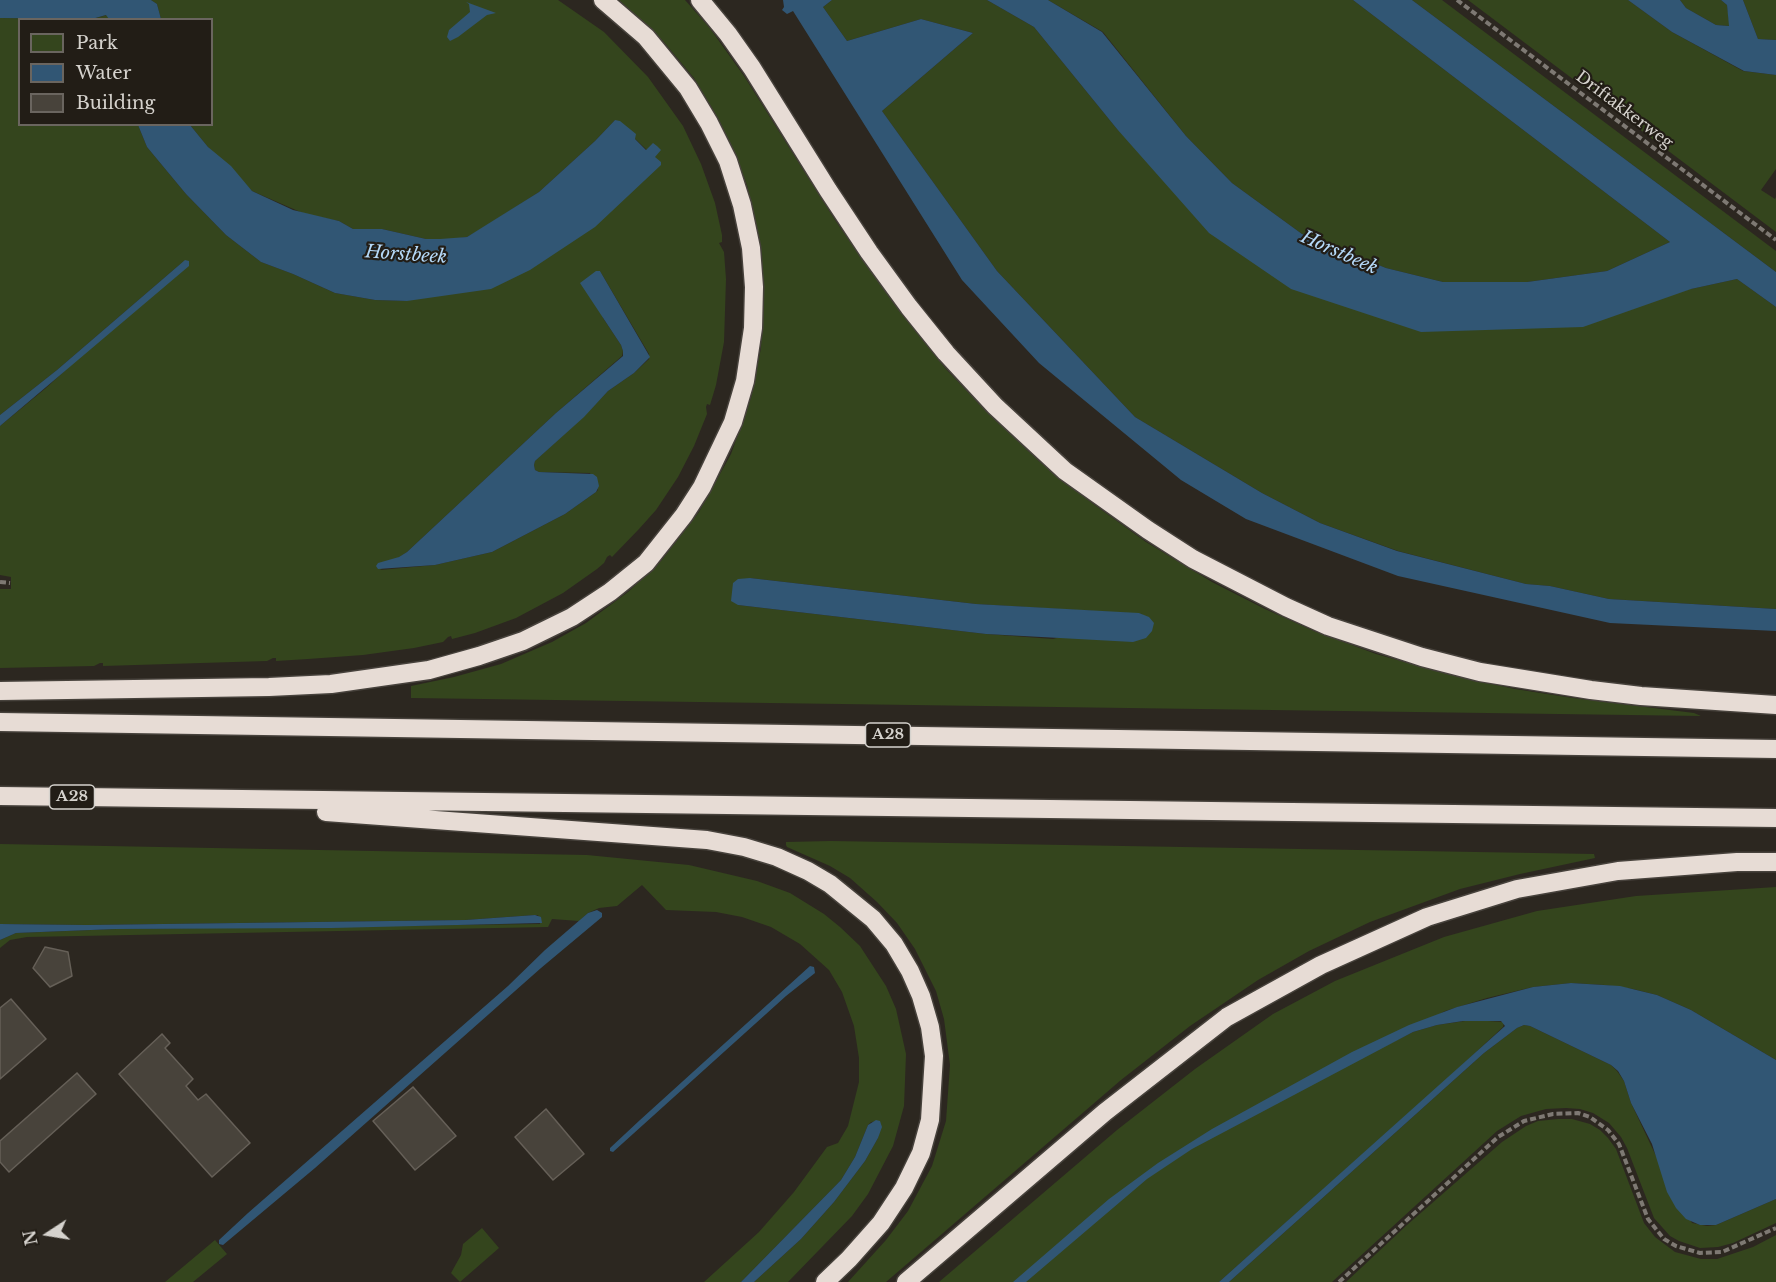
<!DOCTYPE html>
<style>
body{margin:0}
#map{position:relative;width:1776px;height:1282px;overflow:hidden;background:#2c2720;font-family:"Libre Baskerville",serif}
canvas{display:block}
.legend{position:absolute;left:18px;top:18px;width:195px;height:108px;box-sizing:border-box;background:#221d16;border:2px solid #6a655f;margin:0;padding:8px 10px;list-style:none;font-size:18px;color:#d5d2cd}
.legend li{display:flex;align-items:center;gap:12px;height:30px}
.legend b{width:30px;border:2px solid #6a655f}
.north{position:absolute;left:18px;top:1204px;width:60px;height:60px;-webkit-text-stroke:4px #221d16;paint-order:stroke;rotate:258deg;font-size:16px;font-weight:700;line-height:24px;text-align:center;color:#d5d2cd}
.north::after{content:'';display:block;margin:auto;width:21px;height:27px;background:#d5d2cd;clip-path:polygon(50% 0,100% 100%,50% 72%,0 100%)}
</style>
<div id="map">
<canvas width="1776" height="1282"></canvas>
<ul class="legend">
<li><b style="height:16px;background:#34451d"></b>Park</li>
<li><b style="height:16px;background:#315674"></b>Water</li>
<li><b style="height:16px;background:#48433b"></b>Building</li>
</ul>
<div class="north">N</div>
</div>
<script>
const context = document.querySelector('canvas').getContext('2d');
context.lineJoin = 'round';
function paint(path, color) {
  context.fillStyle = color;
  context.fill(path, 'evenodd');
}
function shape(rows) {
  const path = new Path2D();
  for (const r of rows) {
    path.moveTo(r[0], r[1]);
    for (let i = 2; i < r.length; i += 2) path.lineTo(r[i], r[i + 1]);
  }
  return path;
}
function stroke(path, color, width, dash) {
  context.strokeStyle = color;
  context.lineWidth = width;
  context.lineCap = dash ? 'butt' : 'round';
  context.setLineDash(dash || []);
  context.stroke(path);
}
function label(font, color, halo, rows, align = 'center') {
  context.font = font + ' "Libre Baskerville",serif';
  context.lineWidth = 4.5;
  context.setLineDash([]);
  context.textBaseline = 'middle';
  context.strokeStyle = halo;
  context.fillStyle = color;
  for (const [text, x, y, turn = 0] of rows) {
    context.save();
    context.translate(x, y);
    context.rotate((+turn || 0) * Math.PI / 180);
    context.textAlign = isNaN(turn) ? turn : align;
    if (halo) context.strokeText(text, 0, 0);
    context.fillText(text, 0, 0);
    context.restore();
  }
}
paint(shape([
 [151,0,558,0,604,32,648,77,683,126,701,164,715,203,722,235,722,242,719,243,724,252,726,279,724,342,716,385,710,405,707,404,706,407,707,414,694,446,678,477,656,510,639,529,612,557,610,555,607,557,604,563,597,569,563,593,516,618,475,633,452,639,451,636,448,637,443,642,414,648,363,655,308,659,276,661,276,658,273,658,267,661,103,666,103,663,100,663,94,666,0,668,0,589,11,589,11,577,0,575,0,426,46,388,185,260,57,370,0,415,0,18,92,19,107,15,109,19,20,20,20,124,138,125,147,147,186,194,226,235,261,262,293,274,335,293,375,300,407,301,647,150,615,120,595,141,539,192,483,228,467,237,454,239,426,239,382,229,353,229,339,221,305,214,252,191,208,147,190,125,212,124,212,20,161,19,157,4],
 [600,271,649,354,649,359,634,373,608,391,583,417,535,461,534,465,535,470,539,472,590,473,598,490,596,492,565,514,492,552,435,565,380,570,407,552,556,413,622,356,623,351,621,345,603,318],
 [619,0,685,0,709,27,744,76,835,220,877,280,945,368,984,409,1041,463,1092,503,1146,542,1212,582,1265,609,1314,631,1376,654,1455,676,1515,689,1573,698,1694,713,1701,716,411,698,411,686,454,677,501,664,552,642,586,623,628,592,661,561,699,512,731,454,751,398,761,348,763,277,759,237,747,185,735,154,718,118,694,78,663,41],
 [750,578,976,604,1143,614,1053,639,986,634,738,605],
 [832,0,987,0,1034,27,1117,129,1291,289,1691,289,1737,279,1776,307,1776,609,1609,599,1550,586,1526,584,1398,551,1320,523,1262,493,1135,417,997,271,882,111,973,33,921,19,847,41,823,7],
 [1048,0,1353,0,1670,242,1607,271,1527,282,1443,282,1386,268,1302,234,1232,183,1186,136,1103,32],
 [1412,0,1442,0,1776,251,1776,272],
 [1468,0,1628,0,1672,32,1743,71,1776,75,1776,169,1761,190,1775,199,1776,197,1776,232],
 [1680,0,1721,0,1727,5,1730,26,1716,25,1686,8],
 [1743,0,1776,0,1776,40,1758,39],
 [831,841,1594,854,1595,858,1520,874,1460,889,1370,922,1309,951,1258,980,1190,1026,1121,1080,886,1282,848,1282,886,1240,908,1211,932,1166,946,1121,950,1065,944,1019,936,991,915,949,897,923,877,902,850,878,830,866,787,847,786,845,786,842],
 [0,844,587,855,689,865,757,881,790,893,824,914,840,927,860,946,886,986,896,1009,906,1054,904,1106,893,1146,868,1194,852,1216,788,1282,754,1282,801,1239,834,1202,865,1161,878,1138,880,1121,871,1122,868,1125,855,1157,841,1180,741,1282,704,1282,759,1232,794,1192,827,1147,838,1143,848,1126,859,1082,859,1058,854,1026,842,992,829,970,800,944,771,927,742,917,716,912,666,910,642,885,617,906,599,908,588,913,579,921,552,919,548,927,27,937,10,940,0,948,0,940,16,933,116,929,540,924,538,915,535,915,465,920,87,925,0,924],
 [1776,887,1776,1060,1691,1010,1657,995,1633,989,1605,985,1571,983,1533,987,1487,998,1445,1011,1357,1060,1413,1032,1437,1025,1472,1020,1504,1022,1503,1027,1447,1079,1219,1282,939,1282,1117,1130,1195,1069,1273,1014,1335,981,1444,937,1537,911,1636,896],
 [1524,1025,1530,1026,1611,1065,1617,1071,1624,1081,1631,1103,1656,1156,1692,1223,1707,1226,1716,1225,1776,1199,1776,1223,1733,1243,1718,1247,1700,1248,1679,1241,1670,1236,1654,1218,1627,1148,1621,1137,1609,1123,1593,1113,1580,1109,1566,1108,1546,1109,1521,1116,1497,1131,1332,1282,1229,1282,1484,1053,1517,1028],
 [1558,1119,1572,1119,1590,1124,1600,1130,1608,1138,1616,1149,1644,1223,1655,1237,1675,1252,1701,1259,1717,1259,1753,1247,1776,1235,1776,1282,1346,1282,1407,1225,1502,1142,1526,1126,1538,1121],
 [482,1228,499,1248,460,1282,451,1273,461,1255,463,1244],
 [215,1240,227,1254,193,1282,165,1282]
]), '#34451d');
paint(shape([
 [0,0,151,0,157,4,161,19,109,19,106,15,92,19,0,18],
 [783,0,832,0,823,7,847,41,921,19,973,33,882,111,997,271,1135,417,1262,493,1320,523,1397,551,1526,584,1550,586,1609,599,1776,609,1776,631,1610,623,1398,576,1246,519,1181,480,1039,363,962,280,793,11,787,14,782,10,784,7],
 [987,0,1048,0,1102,32,1186,136,1232,183,1302,234,1386,268,1443,282,1527,282,1607,271,1670,242,1353,0,1412,0,1776,272,1776,307,1737,279,1691,289,1583,327,1421,332,1291,289,1209,233,1117,129,1034,27],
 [1628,0,1680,0,1686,8,1716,25,1729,26,1727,5,1721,0,1743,0,1758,39,1776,40,1776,75,1744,71,1672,32],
 [466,2,496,13,487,15,458,37,450,41,447,37,449,30,470,12,469,4],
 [615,120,620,121,636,134,635,139,646,150,653,143,657,146,661,150,655,157,661,162,661,165,595,227,530,270,491,289,407,301,375,300,335,293,293,274,261,262,226,235,186,194,147,147,138,125,190,125,208,147,231,166,252,191,293,210,339,221,353,229,382,229,426,239,440,239,467,237,539,192,595,141],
 [185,260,189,261,189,266,0,426,0,415,57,370],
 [596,271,600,271,650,357,634,373,608,391,584,417,535,461,534,465,535,470,539,472,593,474,597,477,599,486,596,492,565,514,492,552,435,565,378,569,376,566,378,563,399,557,407,552,556,413,623,356,623,351,621,345,580,283],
 [750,578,976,604,1139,613,1149,617,1154,623,1152,631,1146,638,1133,642,986,634,738,605,731,601,733,583,738,579],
 [597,910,602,913,602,917,541,968,315,1168,223,1245,219,1244,219,1240,248,1213,508,986,545,950,588,913],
 [535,915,541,917,542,923,332,928,116,929,16,933,0,940,0,924,87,925,465,920],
 [810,966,814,967,815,973,786,996,613,1152,610,1151,610,1148,640,1120],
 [1571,983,1620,986,1657,995,1691,1010,1776,1060,1776,1199,1716,1225,1700,1225,1686,1219,1676,1208,1667,1192,1652,1144,1631,1103,1624,1081,1618,1071,1611,1065,1530,1026,1524,1025,1517,1028,1484,1053,1229,1282,1219,1282,1505,1026,1501,1021,1463,1021,1437,1025,1413,1032,1192,1149,1147,1179,1026,1282,1013,1282,1109,1199,1158,1163,1212,1129,1352,1052,1409,1025,1457,1007,1533,987],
 [876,1120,880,1121,882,1127,878,1138,865,1161,834,1202,801,1239,754,1282,741,1282,841,1180,855,1157,868,1125]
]), '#315674');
const building = shape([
 [45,947,68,952,72,976,50,987,33,968,45,947],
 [11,999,46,1039,0,1079,0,1008,11,999],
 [162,1034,170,1043,165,1048,193,1079,186,1086,198,1100,206,1094,250,1143,212,1177,119,1074,162,1034],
 [77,1073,96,1094,9,1172,0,1162,0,1141,77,1073],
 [413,1087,456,1136,415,1170,373,1121,413,1087],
 [546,1109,584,1154,553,1180,515,1137,546,1109]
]);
paint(building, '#48433b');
stroke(building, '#666058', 1.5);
const motorway = shape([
 [700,0,728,34,752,68,828,190,869,252,909,307,946,353,995,406,1065,471,1148,530,1193,559,1286,607,1328,626,1422,657,1480,672,1591,690,1641,696,1776,705],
 [0,691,269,687,331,684,429,670,479,656,523,641,572,617,610,592,646,563,684,515,702,487,733,422,745,381,753,328,754,287,751,248,742,205,728,161,709,123,688,88,646,37,603,0],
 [0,722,1776,749],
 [0,796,1776,818],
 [326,812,707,840,744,847,777,857,808,871,830,884,873,919,894,944,910,971,921,996,930,1027,934,1056,930,1120,921,1153,904,1188,881,1223,849,1259,825,1282],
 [906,1282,1105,1112,1227,1017,1321,965,1427,917,1517,889,1618,871,1737,862,1776,862]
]);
stroke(motorway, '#47423c', 21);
stroke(shape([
 [1457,0,1776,240],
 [0,582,10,583],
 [1339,1282,1498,1137,1524,1121,1553,1114,1578,1113,1590,1117,1608,1130,1619,1144,1648,1219,1664,1239,1676,1246,1700,1253,1722,1252,1776,1228]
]), '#7e7973', 4, [6, 3]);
stroke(motorway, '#e7dcd5', 18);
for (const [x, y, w] of [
 [888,735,45],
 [72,797,45]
]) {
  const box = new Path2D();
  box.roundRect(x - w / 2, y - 12, w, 24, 4.5);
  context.fillStyle = '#221d16';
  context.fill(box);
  stroke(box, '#d5d2cd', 1.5);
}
label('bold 15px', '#d5d2cd', null, [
 ["A28",888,735],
 ["A28",72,797]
]);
label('16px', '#d5d2cd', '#221d16', [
 ["Driftakkerweg",1624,110,37]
]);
label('italic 18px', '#b5d9f8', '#221d16', [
 ["Horstbeek",1339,253,24],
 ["Horstbeek",406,255,4]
]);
</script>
